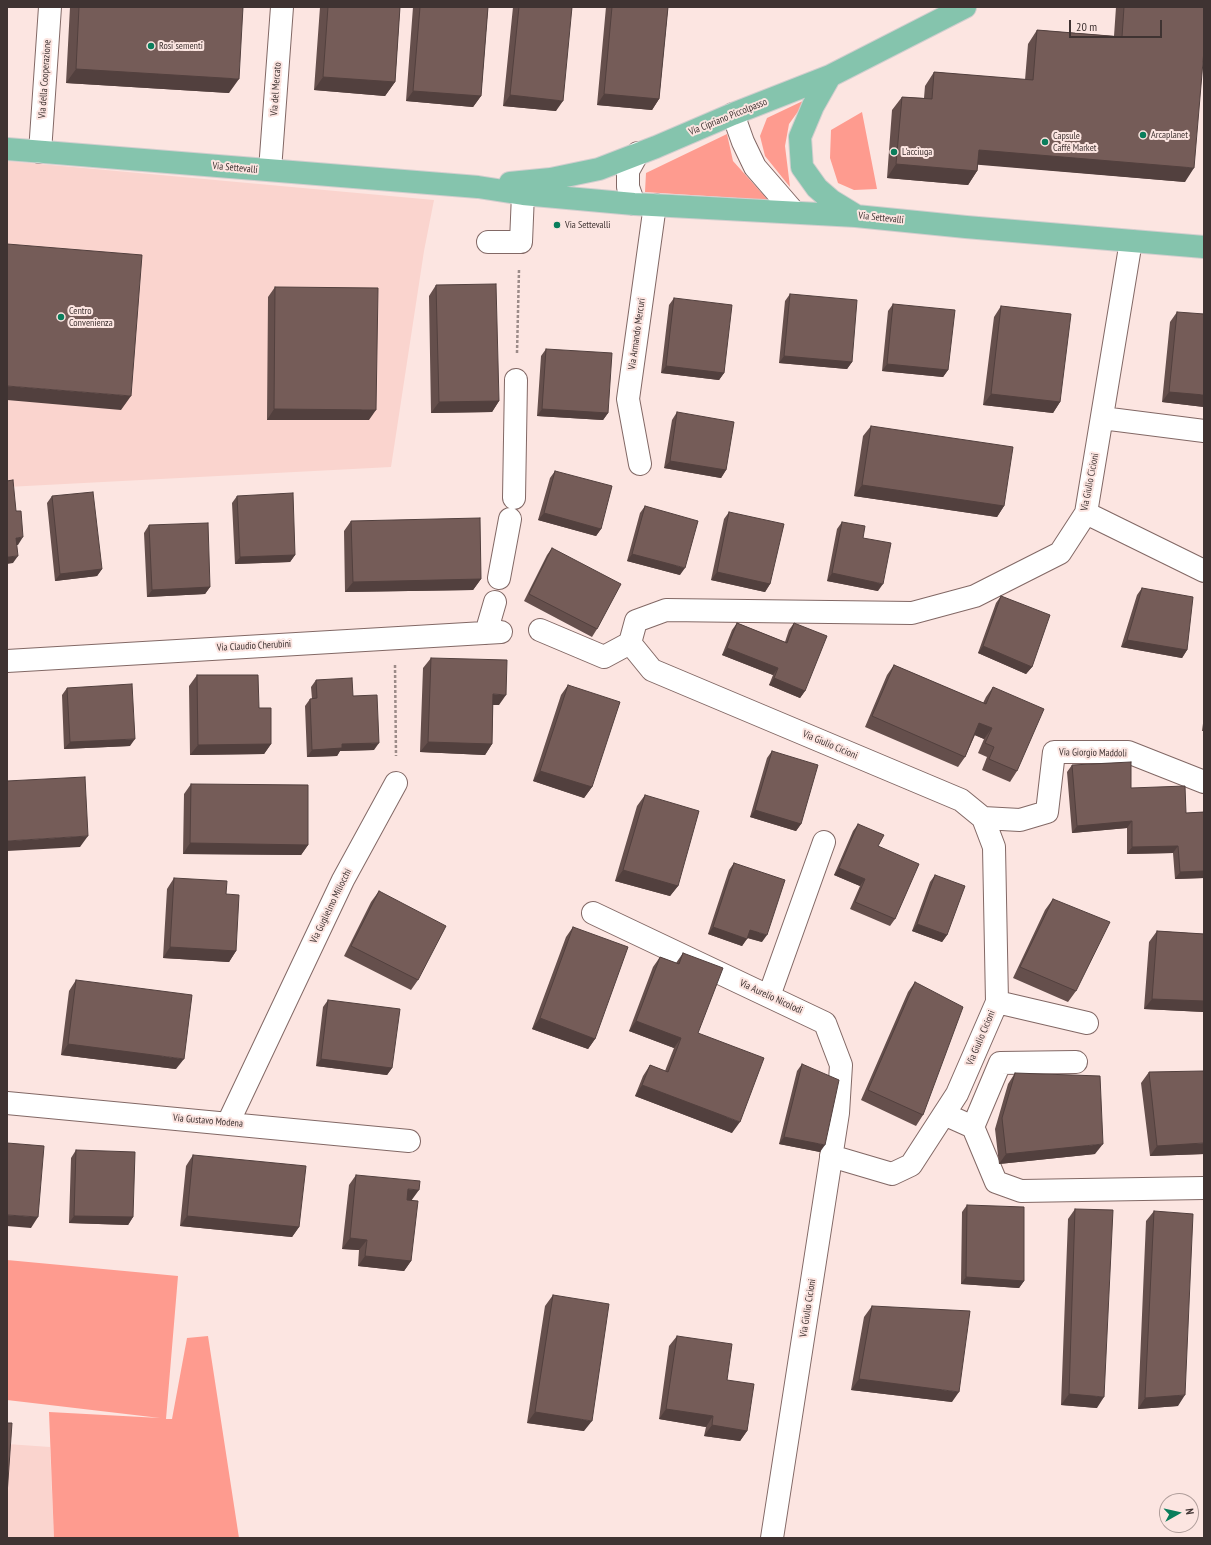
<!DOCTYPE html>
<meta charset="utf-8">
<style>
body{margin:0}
#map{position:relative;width:1211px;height:1545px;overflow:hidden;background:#fce5e1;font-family:"PT Sans Narrow",sans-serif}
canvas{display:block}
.frame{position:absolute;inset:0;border:8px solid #3f3332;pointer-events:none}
.north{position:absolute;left:1159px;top:1493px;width:40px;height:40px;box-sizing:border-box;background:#fce5e1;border:1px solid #b09e9b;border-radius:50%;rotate:82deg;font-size:11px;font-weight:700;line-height:16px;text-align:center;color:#3f3332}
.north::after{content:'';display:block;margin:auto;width:14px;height:18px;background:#0a7e5c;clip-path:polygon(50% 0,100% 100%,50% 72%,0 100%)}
.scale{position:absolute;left:1069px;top:20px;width:93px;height:18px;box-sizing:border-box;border:2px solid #3f3332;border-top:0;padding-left:5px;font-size:12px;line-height:14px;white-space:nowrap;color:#3f3332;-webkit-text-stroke:3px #fce5e1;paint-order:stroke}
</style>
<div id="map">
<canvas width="1211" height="1545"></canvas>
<div class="frame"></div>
<div class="north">N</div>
<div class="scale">20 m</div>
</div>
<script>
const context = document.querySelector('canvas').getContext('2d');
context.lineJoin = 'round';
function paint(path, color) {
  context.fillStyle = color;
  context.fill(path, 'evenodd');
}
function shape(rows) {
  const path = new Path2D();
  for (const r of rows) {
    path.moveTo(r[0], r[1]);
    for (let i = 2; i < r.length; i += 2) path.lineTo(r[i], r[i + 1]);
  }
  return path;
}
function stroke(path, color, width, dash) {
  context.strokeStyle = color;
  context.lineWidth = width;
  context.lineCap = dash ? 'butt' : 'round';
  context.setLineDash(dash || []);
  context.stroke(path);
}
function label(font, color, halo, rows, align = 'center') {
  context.font = font + ' "PT Sans Narrow",sans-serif';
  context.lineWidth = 4;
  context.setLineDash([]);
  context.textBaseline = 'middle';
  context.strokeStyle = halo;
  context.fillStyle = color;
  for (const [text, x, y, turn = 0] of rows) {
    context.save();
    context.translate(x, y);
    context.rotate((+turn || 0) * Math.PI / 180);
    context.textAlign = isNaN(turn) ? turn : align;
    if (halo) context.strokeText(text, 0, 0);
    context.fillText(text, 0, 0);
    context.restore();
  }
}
paint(shape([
 [7,161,434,200,424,251,391,467,7,487],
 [7,1444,50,1447,54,1538,7,1538]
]), '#fad4ce');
paint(shape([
 [807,99,789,124,785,146,790,187,765,156,760,136,767,118],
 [862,112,877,189,854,190,838,183,830,158,831,130],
 [727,134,733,161,768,200,645,192,646,173],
 [7,1260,178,1276,166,1419,172,1419,187,1338,208,1336,239,1538,54,1538,49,1412,160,1418,7,1400]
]), '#fe9b8f');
const minor = shape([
 [733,114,743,142,755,167,794,212],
 [40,152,50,7],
 [270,170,282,7],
 [634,204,628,187,628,171,638,153],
 [488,242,521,242,523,194],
 [1102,418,1204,431],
 [640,464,628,399,655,205],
 [514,498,516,380],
 [1086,513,1204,571],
 [499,578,510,519],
 [540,630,604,657,630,643],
 [486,633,495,602],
 [7,661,501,632],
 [983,818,1020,820,1047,812,1054,752,1128,752,1204,782],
 [593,913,825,1023,841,1065,838,1113,772,1538],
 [769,996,824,842],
 [997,1002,1087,1023],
 [7,1103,409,1141],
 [944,1114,973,1127,996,1182,1021,1191,1204,1188],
 [228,1123,343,880,396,783],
 [973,1127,1000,1063,1076,1062],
 [831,1156,892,1174,911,1165,957,1094,997,1002,994,847,983,818,961,800,652,670,630,643,636,621,666,610,912,613,975,596,1060,553,1086,513,1131,241]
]);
const major = shape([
 [830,76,813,106,800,137,802,167,817,188,832,201,855,215],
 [7,149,478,187,523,194,634,204,856,216,966,227,1204,247],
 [510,183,551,179,599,169,656,147,733,114,830,76,965,7]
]);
stroke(minor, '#826865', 24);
stroke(major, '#d1cece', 24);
stroke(shape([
 [517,353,519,270],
 [395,665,396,756]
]), '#9c8b88', 2.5, [3, 2]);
stroke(minor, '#fff', 22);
stroke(major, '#85c4ad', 22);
paint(shape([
 [70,7,243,7,229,93,66,83],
 [320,7,400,7,395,82,385,96,314,90],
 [413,7,488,7,481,96,473,107,406,101],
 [513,7,572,7,556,111,503,106],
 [606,7,668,7,659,99,652,110,597,105],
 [1116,7,1204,7,1185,182,978,164,977,171,968,185,887,178,892,110,902,97,924,98,925,86,934,72,1025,80,1028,44,1037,30,1114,36],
 [436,285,499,401,492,412,431,413,429,296],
 [275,287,369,420,267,420,268,297],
 [790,294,852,362,847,369,779,363,785,301],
 [674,298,724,373,719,380,661,373,669,305],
 [893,304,948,370,943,377,882,371,888,311],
 [1001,306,1060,402,1053,413,983,405,994,317],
 [1177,312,1204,407,1162,402,1170,322],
 [546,349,608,413,603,420,537,416,541,356],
 [677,412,726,470,721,478,664,468,672,420],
 [871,426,1004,506,997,517,854,496,863,436],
 [555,471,601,529,596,536,538,520,550,478],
 [52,496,102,569,97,576,55,581,47,503],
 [237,496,295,555,290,562,235,564,232,503],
 [645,506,680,575,627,561,640,513],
 [729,512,770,584,765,592,711,580,724,519],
 [351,521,481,579,473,590,345,592,344,531],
 [842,522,863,538,878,591,827,581,837,529],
 [149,525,210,587,205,594,147,597,144,533],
 [552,548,597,629,592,637,524,601,547,555],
 [1142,588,1187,650,1182,658,1121,647,1137,595],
 [1001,596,1032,667,1026,674,978,653,996,603],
 [737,623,785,642,789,630,794,623,805,691,800,698,769,685,773,675,722,655,732,630],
 [431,658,499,705,493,705,492,744,485,755,420,752,423,668],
 [894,665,983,703,986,697,993,687,1017,771,1010,782,982,770,987,757,978,753,984,739,975,735,965,757,958,767,865,727,887,675],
 [197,675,259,708,271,744,264,754,190,755,189,686],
 [316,680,353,696,374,750,340,751,337,756,307,757,305,706,310,699,312,699,311,687],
 [568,685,592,787,584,798,533,781,561,695],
 [67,688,130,746,64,749,62,695],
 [1204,716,1204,731,1202,731],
 [772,751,801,824,796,831,750,817,767,758],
 [1072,765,1131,788,1186,813,1204,812,1204,878,1175,879,1173,853,1127,854,1127,828,1072,833,1067,772],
 [191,784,308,845,301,855,183,854,184,794],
 [645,795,678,886,670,896,615,881,637,806],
 [858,824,878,846,895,919,890,926,850,909,860,886,834,875,853,831],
 [734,863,762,942,747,938,742,946,708,934,729,870],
 [935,875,947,935,942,942,912,931,930,882],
 [174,878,226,894,236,951,229,962,163,958,167,889],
 [379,891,418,980,411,990,344,956,371,902],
 [1053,899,1076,991,1068,1002,1013,978,1045,910],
 [573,927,595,1039,588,1049,532,1029,566,937],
 [1157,931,1204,934,1204,1012,1144,1009,1149,942],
 [683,953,698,1033,732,1133,635,1096,643,1076,650,1065,665,1071,674,1048,629,1031,653,967,660,957,676,963],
 [76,980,176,1069,61,1055,69,991],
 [915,982,923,1115,916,1126,861,1100,908,992],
 [328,1000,392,1068,387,1075,316,1066,323,1007],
 [802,1064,820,1152,779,1144,797,1071],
 [1149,1072,1204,1154,1150,1156,1141,1083],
 [1015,1073,1095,1154,999,1164,995,1129,1008,1084],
 [76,1150,133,1217,128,1225,69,1223,71,1158],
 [193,1155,299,1227,292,1237,180,1226,186,1166],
 [356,1175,412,1200,411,1261,404,1271,358,1266,359,1250,342,1249,349,1185],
 [967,1205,1024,1281,1019,1288,961,1284,962,1212],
 [1075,1209,1097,1408,1061,1405,1068,1219],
 [1154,1211,1178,1406,1138,1409,1146,1221],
 [553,1295,584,1431,527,1423,545,1306],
 [872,1306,952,1402,851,1390,864,1317],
 [677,1336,747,1431,740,1441,704,1436,706,1427,659,1419,669,1346]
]), '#654f4c');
paint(shape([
 [76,69,239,79,229,93,66,83],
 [323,77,395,82,385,96,314,90],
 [413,91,481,96,473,107,406,101],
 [604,94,659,99,652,110,597,105],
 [510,95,563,101,556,111,503,106],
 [979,150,1194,168,1185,182,969,164],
 [896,164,977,171,968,185,887,178],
 [784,356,852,362,847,369,779,363],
 [887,364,948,370,943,377,882,371],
 [666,366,724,373,719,380,661,373],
 [7,386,131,396,121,410,7,400],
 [1169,392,1204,395,1204,407,1162,402],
 [991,394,1060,402,1053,413,983,405],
 [499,401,492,412,431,413,439,402],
 [274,409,376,410,369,420,267,420],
 [542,409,608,413,603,420,537,416],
 [670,461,726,470,721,478,664,468],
 [862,485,1004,506,997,517,854,496],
 [544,513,601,529,596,536,538,520],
 [23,537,18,545,11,545,16,538],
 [632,554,685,568,680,575,627,561],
 [295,555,290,562,235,564,240,557],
 [18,556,13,563,7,564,7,557],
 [102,569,97,576,55,581,60,574],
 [717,572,770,584,765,592,711,580],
 [832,573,883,584,878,591,827,581],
 [481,579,473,590,345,592,353,582],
 [210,587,205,594,147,597,152,590],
 [1127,640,1187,650,1182,658,1121,647],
 [983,646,1032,667,1026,674,978,653],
 [727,648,778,668,773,675,722,655],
 [774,678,805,691,800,698,769,685],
 [493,694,506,695,499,705,486,705],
 [979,723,992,728,984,739,972,734],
 [135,739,130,746,64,749,70,742],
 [428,742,492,744,485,755,420,752],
 [379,743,374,750,340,751,337,756,307,757,312,750,342,744],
 [271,744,264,754,190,755,198,745],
 [540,771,592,787,584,798,533,781],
 [755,810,801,824,796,831,750,817],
 [1132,821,1127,828,1072,833,1077,826],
 [88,836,80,847,7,851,7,841],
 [190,843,308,845,301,855,183,854],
 [1178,846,1173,853,1127,854,1132,847],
 [839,868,865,879,860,886,834,875],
 [623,870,678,886,670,896,615,881],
 [1204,871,1204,878,1175,879,1180,872],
 [917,924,947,935,942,942,912,931],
 [713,927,747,939,742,946,708,934],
 [750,930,767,935,762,942,745,937],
 [170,947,236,951,229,962,163,958],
 [1152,999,1204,1001,1204,1012,1144,1009],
 [540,1018,595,1039,588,1049,532,1029],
 [636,1021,681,1038,674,1048,629,1031],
 [68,1044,184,1059,176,1069,61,1055],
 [321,1059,392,1068,387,1075,316,1066],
 [642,1085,740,1122,732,1133,635,1096],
 [784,1137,825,1145,820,1152,779,1144],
 [1204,1143,1204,1154,1150,1156,1157,1146],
 [1103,1144,1095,1154,999,1164,1006,1154],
 [408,1189,419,1190,411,1201,401,1199],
 [7,1215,38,1217,31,1228,7,1226],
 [74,1216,133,1217,128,1225,69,1223],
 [187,1216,299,1227,292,1237,180,1226],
 [350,1238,367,1240,359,1250,342,1249],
 [365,1256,411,1261,404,1271,358,1266],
 [966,1277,1024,1281,1019,1288,961,1284],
 [859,1379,959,1392,952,1402,851,1390],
 [1069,1394,1104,1397,1097,1408,1061,1405],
 [1185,1395,1178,1406,1138,1409,1145,1398],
 [666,1409,713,1416,706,1427,659,1419],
 [535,1412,592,1421,584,1431,527,1423],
 [712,1425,747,1431,740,1441,704,1436]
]), '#52403e');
const building = shape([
 [79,7,243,7,239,79,76,69,79,7],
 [328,7,400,7,395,82,323,77,328,7],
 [420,7,488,7,481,96,413,91,420,7],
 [519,7,572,7,563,101,510,95,519,7],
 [612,7,668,7,659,99,604,94,612,7],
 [1124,7,1204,7,1204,50,1194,168,979,150,977,171,896,164,902,97,932,99,934,72,1033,80,1037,30,1122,37,1124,7],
 [7,244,142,255,131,396,7,386,7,244],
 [496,284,499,401,439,402,436,285,496,284],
 [275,287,378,288,376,410,274,409,275,287],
 [790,294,857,300,852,362,784,356,790,294],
 [674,298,732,305,724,373,666,366,674,298],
 [893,304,955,310,948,370,887,364,893,304],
 [1001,306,1071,314,1060,402,991,394,1001,306],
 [1177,312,1204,314,1204,395,1169,392,1177,312],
 [546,349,612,353,608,413,542,409,546,349],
 [677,412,734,422,726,470,670,461,677,412],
 [871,426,1013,447,1004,506,862,485,871,426],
 [555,471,612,486,601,529,544,513,555,471],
 [13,480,16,511,21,511,23,537,16,538,18,556,7,557,7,481,13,480],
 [93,492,102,569,60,574,52,496,93,492],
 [293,493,295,555,240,557,237,496,293,493],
 [645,506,698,521,685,568,632,554,645,506],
 [729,512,784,524,770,584,717,572,729,512],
 [480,518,481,579,353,582,351,521,480,518],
 [842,522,865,526,863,538,891,543,883,584,832,573,842,522],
 [208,523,210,587,152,590,149,525,208,523],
 [552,548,621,584,597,629,529,594,552,548],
 [1142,588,1193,597,1187,650,1127,640,1142,588],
 [1001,596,1050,615,1032,667,983,646,1001,596],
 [737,623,787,643,794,623,827,636,805,691,774,678,778,668,727,648,737,623],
 [431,658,507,660,506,695,493,694,492,744,428,742,431,658],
 [894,665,986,704,993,687,1044,709,1017,771,989,759,994,747,985,743,992,728,979,723,965,757,872,716,894,665],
 [197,675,258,675,259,708,271,708,271,744,198,745,197,675],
 [352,678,353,696,377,695,379,743,342,744,342,748,312,750,310,699,317,698,316,680,352,678],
 [132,684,135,739,70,742,67,688,132,684],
 [568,685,620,702,592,787,540,771,568,685],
 [772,751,818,765,801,824,755,810,772,751],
 [1131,762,1131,788,1185,786,1186,813,1204,812,1204,871,1180,872,1178,846,1132,847,1132,821,1077,826,1072,765,1131,762],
 [85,777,88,836,7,841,7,781,85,777],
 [191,784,308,785,308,845,190,843,191,784],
 [645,795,699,811,678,886,623,870,645,795],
 [858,824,884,835,878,846,919,864,895,919,855,902,865,879,839,868,858,824],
 [734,863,785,880,767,935,750,930,747,939,713,927,734,863],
 [935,875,965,886,947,935,917,924,935,875],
 [174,878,227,881,226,894,239,895,236,951,170,947,174,878],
 [379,891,446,926,418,980,351,946,379,891],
 [1053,899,1110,922,1076,991,1020,967,1053,899],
 [573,927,628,947,595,1039,540,1018,573,927],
 [1157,931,1204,934,1204,1001,1152,999,1157,931],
 [683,953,723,968,698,1033,764,1058,740,1122,642,1085,650,1065,668,1072,681,1038,636,1021,660,957,679,964,683,953],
 [76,980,192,995,184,1059,68,1044,76,980],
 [915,982,963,1007,923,1115,868,1090,915,982],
 [328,1000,400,1009,392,1068,321,1059,328,1000],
 [802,1064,839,1080,825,1145,784,1137,802,1064],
 [1204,1071,1204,1143,1157,1146,1149,1072,1204,1071],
 [1015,1073,1100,1076,1103,1144,1006,1154,1002,1118,1015,1073],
 [7,1143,44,1146,38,1217,7,1215,7,1143],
 [76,1150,135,1152,133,1217,74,1216,76,1150],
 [193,1155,306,1166,299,1227,187,1216,193,1155],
 [356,1175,420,1181,419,1190,408,1189,407,1200,418,1201,411,1261,365,1256,367,1240,350,1238,356,1175],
 [967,1205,1024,1207,1024,1281,966,1277,967,1205],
 [1075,1209,1113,1210,1104,1397,1069,1394,1075,1209],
 [1154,1211,1193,1214,1185,1395,1145,1398,1154,1211],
 [553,1295,609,1304,592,1421,535,1412,553,1295],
 [872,1306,970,1311,959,1392,859,1379,872,1306],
 [677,1336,732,1344,727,1380,754,1384,747,1431,712,1425,713,1416,666,1409,677,1336],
 [7,1423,12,1423,7,1495,7,1423]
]);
paint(building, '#755c58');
stroke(building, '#52403e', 1);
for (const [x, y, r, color] of [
 [151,46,4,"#0a7e5c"],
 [1143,135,4,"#0a7e5c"],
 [1045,142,4,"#0a7e5c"],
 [894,152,4,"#0a7e5c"],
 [557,225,4,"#0a7e5c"],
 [61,317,4,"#0a7e5c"]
]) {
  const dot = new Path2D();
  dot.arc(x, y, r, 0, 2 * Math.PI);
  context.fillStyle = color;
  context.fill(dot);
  stroke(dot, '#fce5e1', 1.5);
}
label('10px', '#3f3332', '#fce5e1', [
 ["Rosi sementi",159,46],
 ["Arcaplanet",1151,135],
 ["Capsule",1053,136],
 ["Caffé Market",1053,148],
 ["L'acciuga",902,152],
 ["Via Settevalli",565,225],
 ["Centro",69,311],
 ["Convenienza",69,323]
], 'left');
label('10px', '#3f3332', '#fce5e1', [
 ["Via della Cooperazione",45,79,-86],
 ["Via del Mercato",276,89,-86],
 ["Via Cipriano Piccolpasso",728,117,-22],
 ["Via Settevalli",235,168,5],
 ["Via Settevalli",881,218,6],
 ["Via Armando Mercuri",637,334,-82],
 ["Via Giulio Cicioni",1090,482,-79],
 ["Via Claudio Cherubini",254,646,-3],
 ["Via Giulio Cicioni",830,745,23],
 ["Via Giorgio Maddoli",1093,753,1],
 ["Via Guglielmo Miliocchi",331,906,-64],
 ["Via Aurelio Nicolodi",771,997,25],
 ["Via Giulio Cicioni",981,1038,-67],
 ["Via Gustavo Modena",208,1121,5],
 ["Via Giulio Cicioni",808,1308,-81]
]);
</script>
